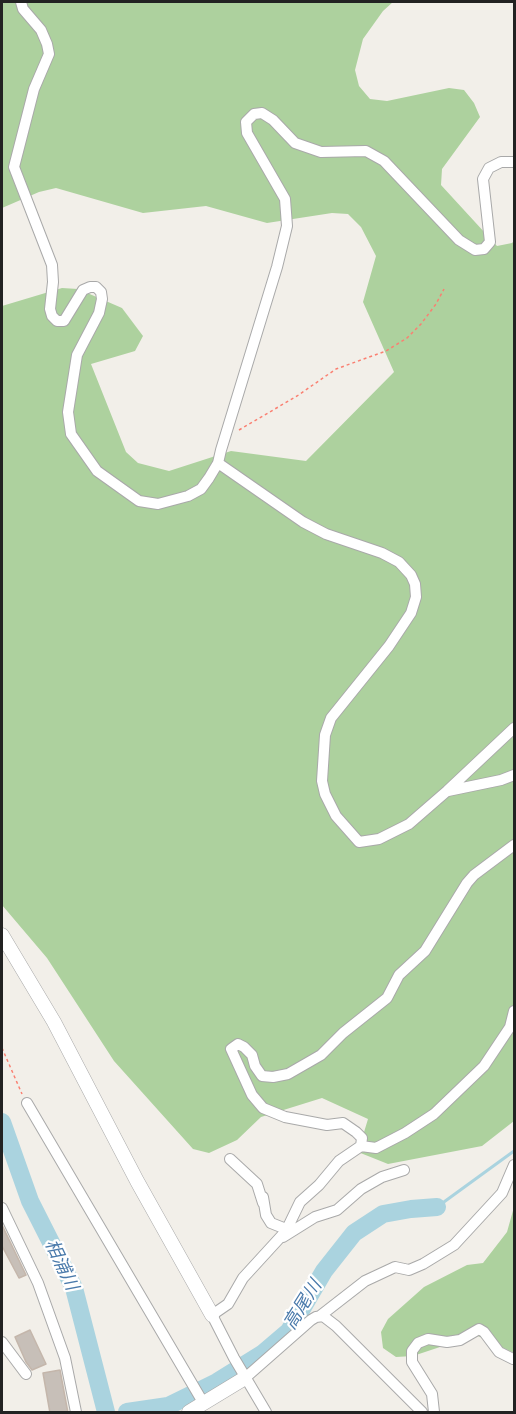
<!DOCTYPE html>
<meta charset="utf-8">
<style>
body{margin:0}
#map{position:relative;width:516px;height:1414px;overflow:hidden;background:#f2efe9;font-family:"PT Sans Narrow",sans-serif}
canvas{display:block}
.frame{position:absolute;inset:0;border:3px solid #222;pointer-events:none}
</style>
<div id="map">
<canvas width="516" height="1414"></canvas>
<div class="frame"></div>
</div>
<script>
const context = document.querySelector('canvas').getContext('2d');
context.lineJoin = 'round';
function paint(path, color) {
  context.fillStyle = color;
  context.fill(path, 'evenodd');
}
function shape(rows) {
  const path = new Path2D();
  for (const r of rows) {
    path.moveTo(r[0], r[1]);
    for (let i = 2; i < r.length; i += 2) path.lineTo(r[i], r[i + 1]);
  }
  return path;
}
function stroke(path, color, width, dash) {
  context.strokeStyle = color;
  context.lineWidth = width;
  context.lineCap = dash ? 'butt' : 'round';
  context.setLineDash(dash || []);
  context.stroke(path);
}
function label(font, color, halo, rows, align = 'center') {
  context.font = font + ' "PT Sans Narrow","Noto Sans JP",sans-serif';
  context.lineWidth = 4.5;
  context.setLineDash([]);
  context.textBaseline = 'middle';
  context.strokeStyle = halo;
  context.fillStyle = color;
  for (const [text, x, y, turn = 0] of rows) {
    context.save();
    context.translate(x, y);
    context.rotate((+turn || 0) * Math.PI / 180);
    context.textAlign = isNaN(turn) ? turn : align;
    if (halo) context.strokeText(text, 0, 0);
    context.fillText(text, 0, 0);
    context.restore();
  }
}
paint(shape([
 [2,2,393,2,383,11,363,39,355,70,359,86,370,99,387,101,449,88,464,90,474,103,480,117,442,169,441,185,497,246,512,243,514,241,514,1121,482,1146,388,1164,358,1152,368,1119,322,1098,261,1117,237,1140,209,1153,193,1149,114,1061,47,958,2,905,2,306,62,288,78,289,122,308,143,336,135,351,91,364,126,452,138,463,169,471,231,451,306,461,394,372,363,302,376,256,361,227,348,214,332,213,267,223,206,206,143,213,56,188,39,192,2,208],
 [514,1207,514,1353,476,1335,413,1356,396,1357,383,1348,381,1332,388,1319,424,1287,467,1265,483,1263,507,1232]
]), '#add19e');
stroke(shape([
 [437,1207,514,1151]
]), '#aad3df', 3);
stroke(shape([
 [2,1122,30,1201,74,1288,106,1412],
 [127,1412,168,1406,217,1382,262,1354,289,1331,324,1271,354,1233,383,1214,411,1209,437,1207]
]), '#aad3df', 18);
const building = shape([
 [2,1225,26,1275,19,1278,2,1246,2,1225],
 [30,1330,46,1364,32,1370,26,1362,15,1337,30,1330],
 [60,1370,68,1413,50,1413,43,1373,60,1370]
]);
paint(building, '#c7bfb8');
stroke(building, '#c4b6ab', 1.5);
const minor = shape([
 [21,2,23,9,41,30,47,44,49,54,34,89,14,167,52,265,53,282,50,309,52,316,57,321,64,321,83,290,90,287,96,287,101,292,102,299,99,313,77,355,68,412,71,434,97,471,139,501,158,504,188,496,201,489,209,478,218,463,221,450,277,267,287,226,285,199,247,133,246,122,254,114,262,113,273,120,295,143,321,152,366,151,384,161,459,240,475,250,484,249,490,242,483,179,489,168,501,162,514,162],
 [218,463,303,522,326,534,382,553,399,562,411,575,415,584,416,597,411,613,389,646,331,718,325,735,322,781,325,794,336,816,359,842,379,839,409,824,447,791,514,728],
 [448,791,501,780,514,775],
 [27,1103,204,1404],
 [361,1146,362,1138,356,1132,343,1123,327,1125,285,1117,263,1108,252,1095,231,1049,238,1044,244,1047,252,1055,255,1066,262,1076,273,1077,288,1074,321,1055,343,1033,387,998,399,975,425,951,467,883,474,875,514,845],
 [230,1159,257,1184,263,1203],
 [263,1197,266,1215,271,1223,286,1229],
 [2,1208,38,1283,65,1358,76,1412],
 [283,1237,315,1217,337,1210,361,1189,382,1177,404,1170],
 [320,1316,365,1281,395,1267,409,1270,423,1264,454,1245,502,1193,514,1165],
 [2,1342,26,1374],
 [245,1378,311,1320,316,1317,323,1316,336,1326,422,1412],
 [266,1412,234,1358,212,1315,228,1304,243,1278,286,1231,300,1202,319,1185,339,1161,361,1146,376,1148,405,1133,434,1114,484,1066,510,1027,514,1011],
 [434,1412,432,1394,412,1362,412,1351,418,1343,428,1339,447,1342,460,1340,479,1329,484,1332,499,1352,513,1359]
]);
const tertiary = shape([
 [2,935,54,1022,137,1181,212,1315],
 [189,1412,245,1378]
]);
stroke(minor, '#a9a9a9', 12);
stroke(tertiary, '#a9a9a9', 15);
stroke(shape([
 [239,430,297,396,336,369,386,351,407,338,421,324,436,304,444,289],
 [2,1048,22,1094]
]), '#fa8072', 1.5, [3, 3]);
stroke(minor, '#fff', 10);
stroke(tertiary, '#fff', 14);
label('italic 18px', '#4a7aab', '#fff', [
 ["相浦川",61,1265,65],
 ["高尾川",303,1305,-58]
]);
</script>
